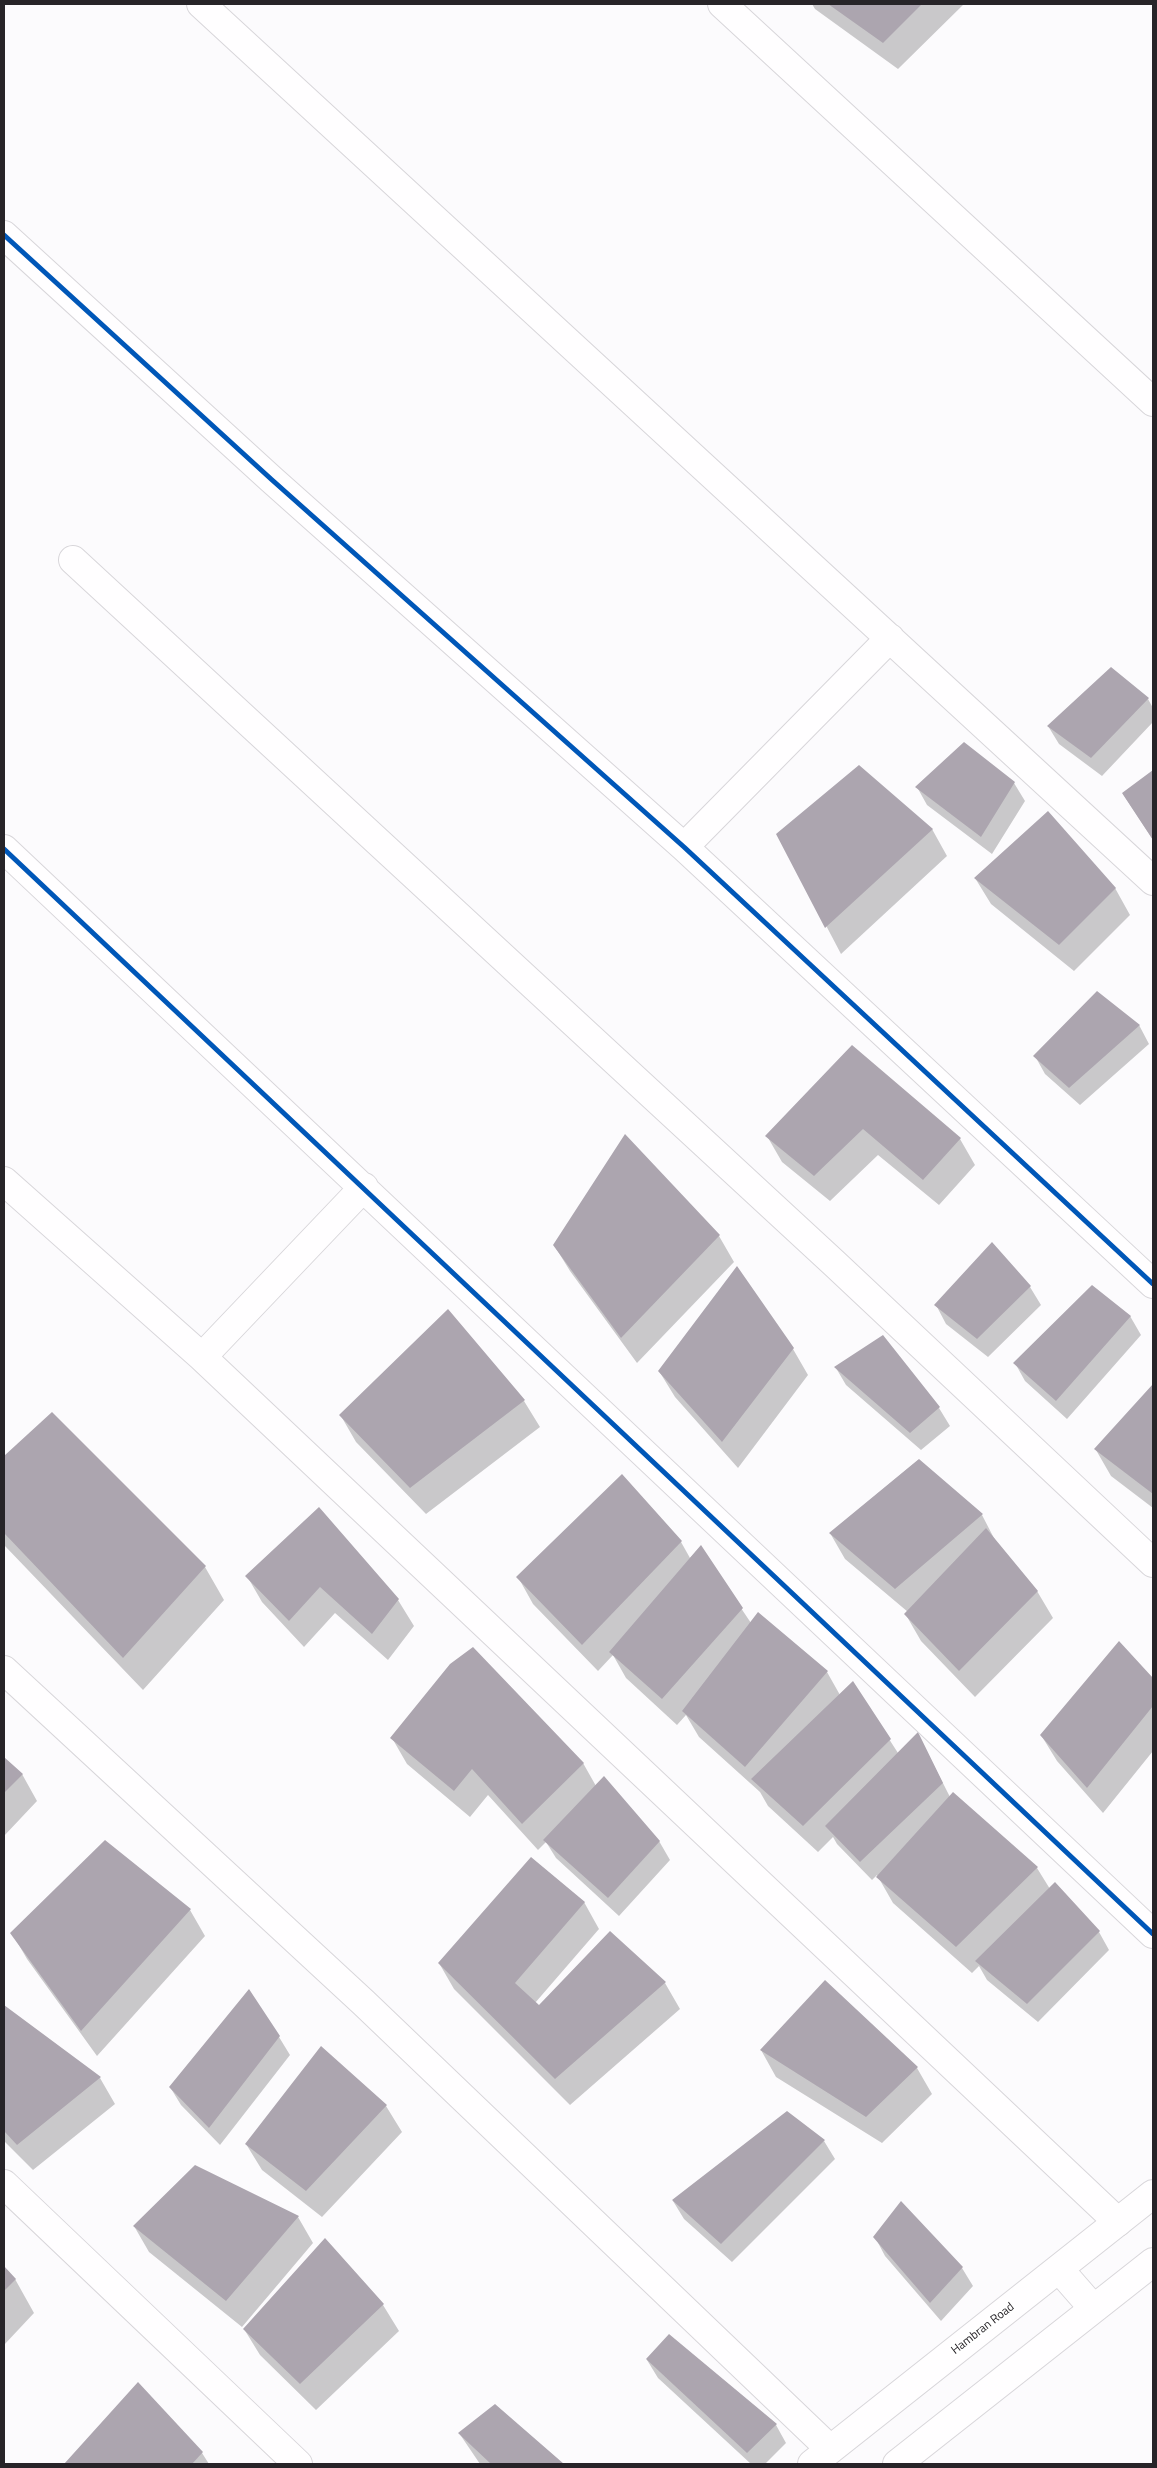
<!DOCTYPE html>
<style>
body{margin:0}
#map{position:relative;width:1157px;height:2468px;overflow:hidden;background:#fcfbfd;font-family:"Titillium Web",sans-serif}
canvas{display:block}
.frame{position:absolute;inset:0;border:5px solid #272428;pointer-events:none}
</style>
<div id="map">
<canvas width="1157" height="2468"></canvas>
<div class="frame"></div>
</div>
<script>
const context = document.querySelector('canvas').getContext('2d');
context.lineJoin = 'round';
function paint(path, color) {
  context.fillStyle = color;
  context.fill(path, 'evenodd');
}
function shape(rows) {
  const path = new Path2D();
  for (const r of rows) {
    path.moveTo(r[0], r[1]);
    for (let i = 2; i < r.length; i += 2) path.lineTo(r[i], r[i + 1]);
  }
  return path;
}
function stroke(path, color, width, dash) {
  context.strokeStyle = color;
  context.lineWidth = width;
  context.lineCap = dash ? 'butt' : 'round';
  context.setLineDash(dash || []);
  context.stroke(path);
}
function label(font, color, halo, rows, align = 'center') {
  context.font = font + ' "Titillium Web",sans-serif';
  context.lineWidth = 5;
  context.setLineDash([]);
  context.textBaseline = 'middle';
  context.strokeStyle = halo;
  context.fillStyle = color;
  for (const [text, x, y, turn = 0] of rows) {
    context.save();
    context.translate(x, y);
    context.rotate((+turn || 0) * Math.PI / 180);
    context.textAlign = isNaN(turn) ? turn : align;
    if (halo) context.strokeText(text, 0, 0);
    context.fillText(text, 0, 0);
    context.restore();
  }
}
paint(shape([
 [812,4,964,4,898,69,815,9],
 [1148,699,1153,708,1153,722,1102,776,1059,744,1048,726],
 [964,743,1014,783,1025,801,992,854,927,805,917,787],
 [1153,771,1153,840,1123,794],
 [932,829,947,856,841,954,778,834],
 [975,878,1115,888,1130,915,1074,971,991,904],
 [1139,1025,1149,1044,1080,1105,1045,1074,1035,1056],
 [852,1046,960,1139,975,1165,939,1205,878,1155,830,1201,782,1162,767,1136],
 [626,1136,719,1236,734,1262,637,1363,570,1271,554,1245],
 [992,1243,1030,1287,1041,1305,988,1357,946,1324,936,1305],
 [448,1311,524,1401,540,1427,426,1514,356,1442,341,1416],
 [1130,1316,1141,1335,1067,1419,1025,1381,1015,1363],
 [793,1349,808,1375,738,1468,675,1397,659,1371],
 [836,1368,939,1408,950,1426,921,1450,846,1385],
 [1153,1386,1153,1508,1111,1476,1096,1450],
 [52,1414,205,1567,224,1600,143,1690,4,1545,4,1457],
 [918,1460,982,1515,996,1542,1037,1591,1053,1618,975,1697,921,1641,906,1615,908,1612,845,1559,830,1533],
 [622,1476,681,1542,690,1558,700,1547,751,1623,758,1614,827,1672,840,1695,853,1683,898,1753,918,1734,950,1797,1037,1868,1050,1889,1099,1932,1109,1950,1038,2022,987,1980,979,1966,972,1973,893,1903,877,1875,872,1880,837,1844,833,1837,818,1852,768,1806,760,1792,699,1737,686,1715,677,1725,626,1678,613,1655,598,1671,533,1604,518,1577],
 [319,1508,398,1600,414,1626,388,1660,335,1613,304,1647,262,1602,247,1576],
 [1119,1643,1153,1680,1153,1751,1103,1813,1057,1761,1041,1735],
 [392,1738,583,1763,596,1786,659,1841,670,1860,619,1916,556,1858,546,1842,538,1850,488,1795,470,1817,407,1764],
 [4,1759,22,1774,37,1801,4,1836],
 [584,1902,599,1929,535,2003,539,2007,665,1983,680,2009,570,2105,454,1989,439,1963],
 [190,1910,205,1936,97,2056,27,1959,12,1933],
 [4,2007,100,2078,115,2104,33,2170,4,2141],
 [279,2037,290,2055,220,2145,181,2105,170,2087],
 [322,2048,386,2106,402,2132,322,2217,262,2170,246,2144],
 [761,2050,917,2068,932,2094,882,2143,776,2077],
 [824,2141,835,2159,732,2262,684,2219,673,2201],
 [195,2167,298,2217,313,2243,242,2327,149,2252,134,2226],
 [875,2237,962,2268,973,2286,941,2321,885,2256],
 [325,2239,383,2305,399,2331,316,2410,260,2355,244,2329],
 [4,2268,15,2279,34,2313,4,2345],
 [669,2336,776,2425,786,2443,765,2464,751,2464,658,2378,647,2360],
 [138,2384,202,2453,209,2464,66,2464],
 [495,2406,562,2464,480,2464,459,2433]
]), '#0003');
paint(shape([
 [828,4,922,4,883,43],
 [1111,667,1149,698,1091,758,1047,726],
 [964,742,1015,782,981,837,915,787],
 [859,765,933,829,825,928,776,834],
 [1153,770,1153,840,1122,793],
 [1048,811,1116,888,1059,945,974,878],
 [1097,991,1140,1025,1069,1088,1033,1056],
 [852,1045,961,1138,923,1180,863,1129,814,1176,765,1136],
 [625,1134,720,1235,621,1338,553,1245],
 [992,1242,1031,1286,977,1339,934,1305],
 [737,1266,794,1348,722,1442,658,1371],
 [1092,1285,1131,1316,1056,1401,1013,1363],
 [448,1309,525,1400,410,1488,339,1415],
 [883,1335,940,1407,910,1433,834,1367],
 [1153,1384,1153,1494,1094,1449],
 [52,1412,206,1566,123,1658,4,1533,4,1456],
 [919,1459,983,1514,895,1589,829,1533],
 [622,1474,682,1541,582,1645,516,1577],
 [319,1507,399,1599,372,1634,320,1587,289,1621,245,1576],
 [986,1528,1038,1591,959,1671,904,1614],
 [701,1545,743,1608,662,1699,609,1652],
 [758,1612,828,1671,745,1767,682,1711],
 [1119,1641,1153,1678,1153,1706,1087,1788,1040,1735],
 [473,1647,584,1763,522,1824,472,1769,454,1791,390,1738,450,1664],
 [853,1681,891,1739,803,1826,751,1779],
 [918,1732,943,1783,860,1862,825,1826],
 [4,1757,23,1774,4,1793],
 [604,1776,660,1841,608,1898,543,1840],
 [953,1792,1038,1867,956,1947,876,1877],
 [105,1840,191,1909,81,2031,10,1933],
 [531,1857,585,1902,515,1983,539,2005,610,1931,666,1982,555,2079,438,1963],
 [1055,1882,1100,1931,1027,2004,975,1961],
 [825,1980,918,2067,866,2117,760,2050],
 [249,1989,280,2036,209,2128,169,2087],
 [4,2005,101,2077,17,2145,4,2131],
 [321,2046,387,2105,306,2191,245,2144],
 [787,2111,825,2140,721,2244,672,2200],
 [195,2165,299,2216,226,2301,133,2226],
 [901,2201,963,2267,930,2303,873,2237],
 [325,2238,384,2304,300,2384,243,2329],
 [4,2266,16,2279,4,2291],
 [669,2334,777,2424,747,2453,646,2359],
 [138,2382,203,2452,192,2464,64,2464],
 [495,2404,564,2464,491,2464,458,2433]
]), '#aca5af');
const minor = shape([
 [201,4,1153,881],
 [722,4,1153,402],
 [4,235,271,479,684,847,1153,1284],
 [73,560,835,1264,1153,1563],
 [684,847,890,638],
 [4,849,1153,1934],
 [4,1181,202,1357,1118,2222],
 [202,1357,364,1187],
 [4,1670,364,2003,830,2449],
 [4,2184,298,2464]
]);
const major = shape([
 [1059,2269,1093,2308],
 [812,2464,1153,2194],
 [897,2464,1153,2262]
]);
stroke(minor, '#d8d6da', 30);
stroke(major, '#d8d6da', 30);
stroke(minor, '#fffeff', 28);
stroke(major, '#fffeff', 28);
stroke(shape([
 [4,235,271,479,684,847,1153,1284],
 [4,849,1153,1934]
]), '#0057b8', 5);
label('12px', '#272428', '#fff', [
 ["Hambran Road",983,2329,-38]
]);
</script>
